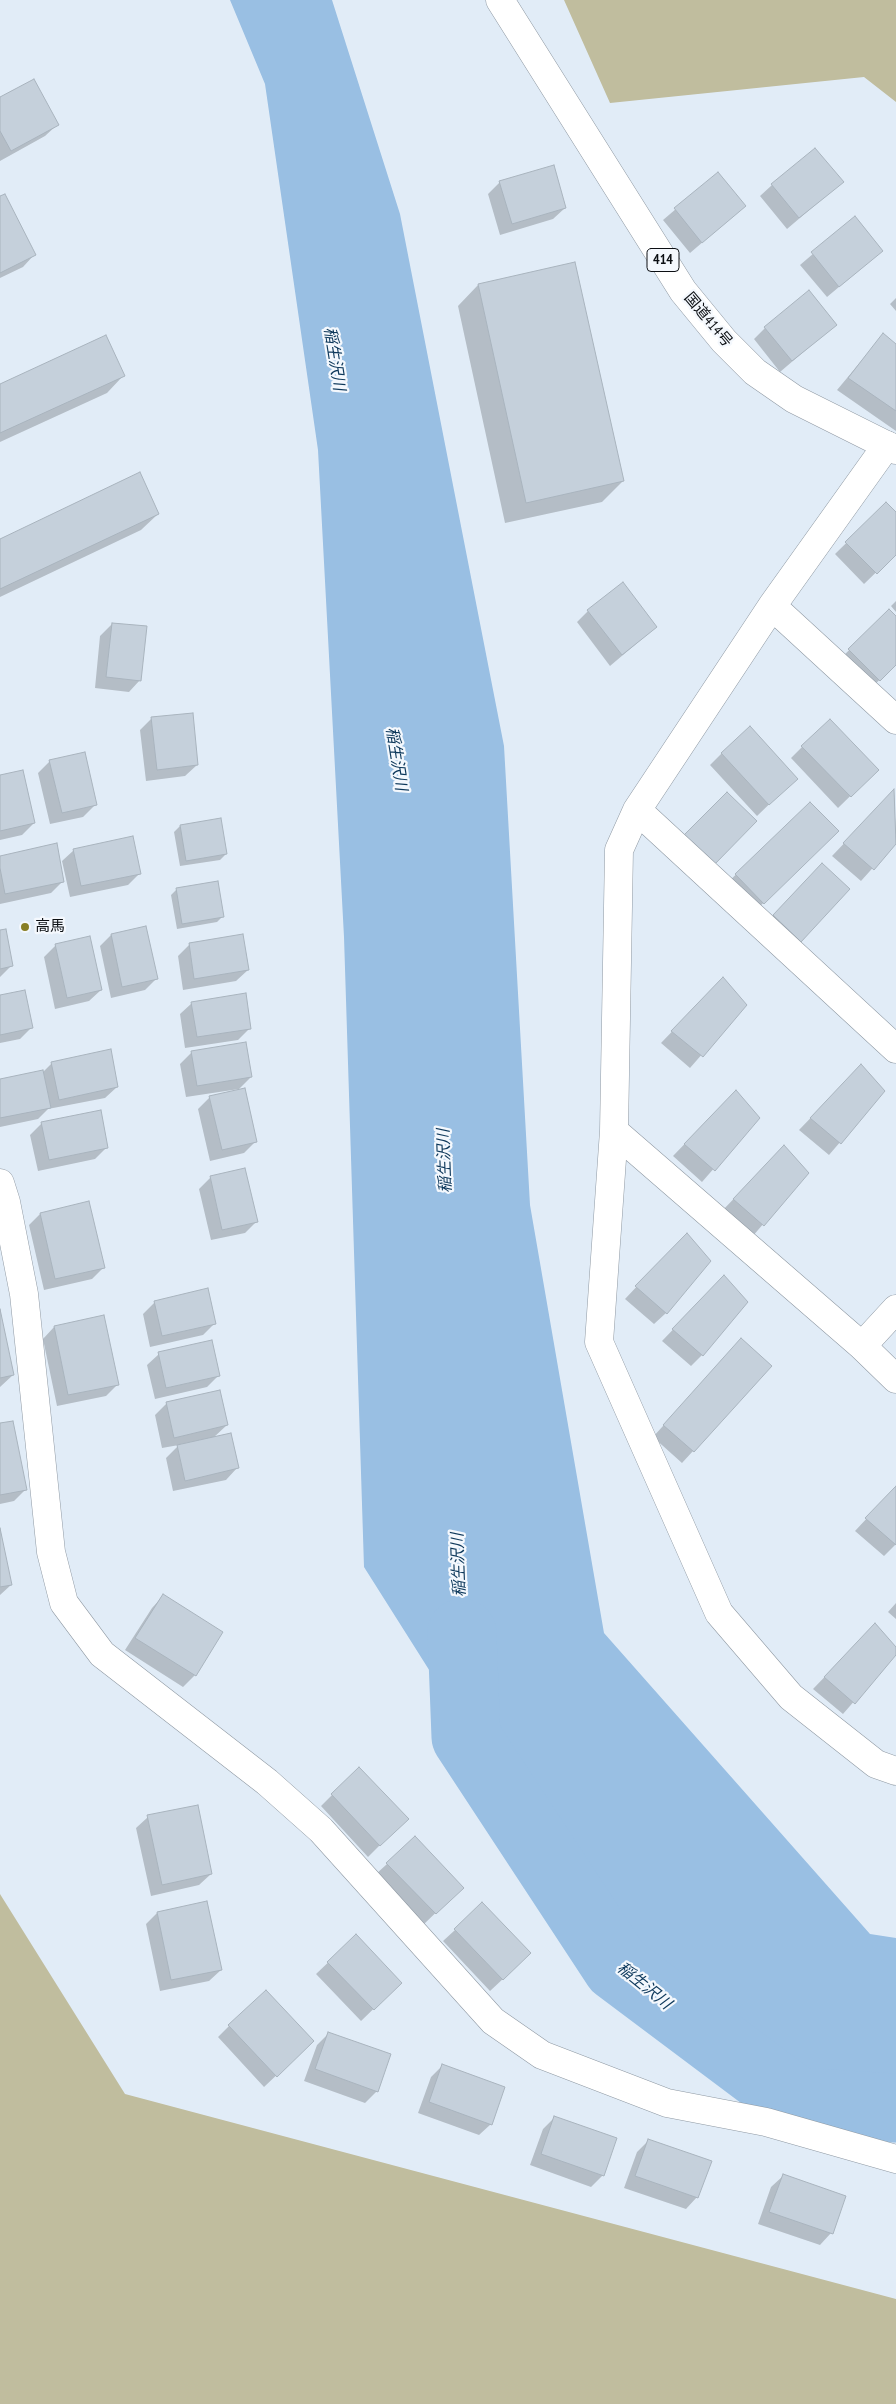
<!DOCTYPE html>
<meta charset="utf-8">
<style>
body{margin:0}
canvas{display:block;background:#e1ecf7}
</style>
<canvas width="896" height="2404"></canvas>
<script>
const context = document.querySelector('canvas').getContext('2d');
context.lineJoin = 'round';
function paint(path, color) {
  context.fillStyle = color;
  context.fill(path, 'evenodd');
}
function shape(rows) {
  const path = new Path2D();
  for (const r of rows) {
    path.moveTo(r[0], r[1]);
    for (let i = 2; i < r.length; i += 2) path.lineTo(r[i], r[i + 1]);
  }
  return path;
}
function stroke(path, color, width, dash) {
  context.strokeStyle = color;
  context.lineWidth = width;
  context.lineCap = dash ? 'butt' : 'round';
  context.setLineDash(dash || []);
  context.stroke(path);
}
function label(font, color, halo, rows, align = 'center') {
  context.font = font + ' "PT Sans Narrow","Noto Sans JP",sans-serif';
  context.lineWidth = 4.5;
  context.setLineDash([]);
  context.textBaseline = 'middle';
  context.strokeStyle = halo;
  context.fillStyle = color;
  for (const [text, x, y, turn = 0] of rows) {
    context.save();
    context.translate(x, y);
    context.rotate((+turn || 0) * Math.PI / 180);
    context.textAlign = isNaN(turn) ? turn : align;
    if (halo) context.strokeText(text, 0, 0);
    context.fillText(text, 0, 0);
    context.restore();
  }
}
paint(shape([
 [564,0,896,0,896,102,864,77,610,103],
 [0,1894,125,2094,896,2299,896,2404,0,2404]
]), '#c0bd9e');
paint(shape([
 [230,0,332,0,400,214,504,746,530,1205,604,1633,870,1934,896,1938,896,2129,860,2128,617,1967,364,1567,344,937,318,450,265,84]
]), '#99bfe3');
paint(shape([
 [0,99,57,125,45,136,0,161],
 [717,174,745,206,690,253,663,220],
 [500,182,565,208,553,219,500,235,488,194],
 [842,182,787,229,760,196,772,185],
 [0,198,34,255,23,267,0,278],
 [855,218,882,251,827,297,800,265],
 [478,285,623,481,602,502,505,523,458,306],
 [896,298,896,311,890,304],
 [835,325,780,372,754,339,765,328],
 [883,335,896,345,896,431,837,390],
 [123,376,107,393,0,442,0,385],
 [886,504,896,514,896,553,864,584,835,554],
 [158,514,141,530,0,597,0,541],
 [896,601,896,612,891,606],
 [588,611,656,627,610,666,577,622],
 [889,611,896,617,896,664,868,691,838,661],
 [112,624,140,680,129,692,95,688,100,636],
 [152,718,197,765,185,776,146,781,140,730],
 [802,747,877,770,838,808,791,758],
 [722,753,784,790,757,816,710,765],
 [50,761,95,805,83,817,50,824,38,773],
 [0,776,34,823,22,835,0,840],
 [894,791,896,842,861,881,832,856],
 [810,803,837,831,752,914,724,886],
 [180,826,226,854,220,860,180,866,174,832],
 [74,850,139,874,128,885,70,897,62,861],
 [0,857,63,881,51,893,0,904],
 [810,876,800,941,789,952,762,928],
 [177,889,222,917,217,922,177,929,171,895],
 [0,931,11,966,0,977],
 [111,935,156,979,145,990,111,998,100,946],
 [190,944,248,970,236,981,183,990,178,956],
 [56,945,101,990,89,1001,55,1009,44,957],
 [712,990,745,1005,690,1068,661,1043],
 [0,996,31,1028,20,1039,0,1043],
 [192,1003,250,1028,238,1040,185,1048,180,1014],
 [192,1052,251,1077,239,1089,186,1097,180,1064],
 [52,1063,117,1087,105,1098,48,1109,38,1119,0,1127,0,1080,42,1073],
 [850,1077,884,1091,829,1155,799,1130],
 [210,1097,255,1142,244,1153,210,1161,198,1109],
 [724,1103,758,1118,702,1182,673,1156],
 [42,1123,107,1147,95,1159,38,1171,30,1135],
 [773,1158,807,1173,752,1237,722,1211],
 [211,1177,257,1221,245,1233,211,1240,199,1189],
 [40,1214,103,1268,92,1279,44,1290,29,1225],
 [675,1246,666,1313,654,1324,625,1299],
 [713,1288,702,1355,691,1366,662,1341],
 [155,1302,214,1324,203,1335,150,1347,143,1314],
 [0,1315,13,1375,0,1387],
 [54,1327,118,1384,106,1396,57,1406,43,1339],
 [730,1352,771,1366,682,1463,653,1437],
 [159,1354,219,1375,207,1387,155,1399,147,1365],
 [167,1403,227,1425,213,1438,237,1468,226,1480,173,1491,166,1458,179,1445,162,1448,155,1415],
 [0,1425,26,1489,14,1501,0,1504],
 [896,1487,896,1544,884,1556,855,1531],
 [0,1534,11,1585,0,1595],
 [163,1596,195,1675,183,1687,125,1650,152,1608],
 [896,1603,896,1619,888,1612],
 [864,1636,896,1649,896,1653,843,1714,813,1689],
 [332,1795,395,1830,368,1857,321,1806],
 [148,1817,211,1874,199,1885,151,1896,136,1828],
 [387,1864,450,1899,423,1925,375,1875],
 [157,1913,221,1970,209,1981,160,1991,146,1924],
 [455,1930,518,1965,490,1991,443,1941],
 [356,1936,389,1994,361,2021,316,1974],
 [229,2026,301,2052,264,2087,218,2037],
 [328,2034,377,2091,365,2103,304,2081,317,2045],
 [442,2066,491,2124,479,2135,418,2113,431,2077],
 [554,2118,603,2175,591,2187,530,2165,543,2129],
 [649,2140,697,2197,686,2209,624,2188,637,2152],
 [783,2176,831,2233,820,2245,758,2224,771,2187]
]), '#0003');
stroke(shape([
 [462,1633,466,1737,617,1967,797,2102,896,2108]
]), '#99bfe3', 69);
const building = shape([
 [34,79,59,125,11,151,0,131,0,97,34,79],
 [815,148,844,182,799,218,771,184,815,148],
 [554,165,566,208,512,224,499,181,554,165],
 [718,172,746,206,702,243,674,208,718,172],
 [5,194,36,255,0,273,0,196,5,194],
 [855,216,883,251,839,287,811,252,855,216],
 [575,262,624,481,526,503,478,284,575,262],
 [809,290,837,325,792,361,764,327,809,290],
 [883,333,896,344,896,411,848,378,883,333],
 [106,335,125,376,0,433,0,384,106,335],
 [140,472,159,514,0,589,0,539,140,472],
 [886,502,896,512,896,555,877,574,845,542,886,502],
 [623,582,657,627,622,655,587,610,623,582],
 [889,609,896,616,896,665,880,681,848,649,889,609],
 [112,623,147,626,141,681,106,677,112,623],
 [193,713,198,765,157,770,151,717,193,713],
 [830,719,879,770,851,797,801,746,830,719],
 [750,726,798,779,769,805,721,753,750,726],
 [85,752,97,805,62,813,49,760,85,752],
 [23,770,35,823,0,831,0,775,23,770],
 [894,789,896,844,874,870,843,843,894,789],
 [727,792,757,821,714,865,684,835,727,792],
 [810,802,839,831,764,904,735,874,810,802],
 [221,818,227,854,186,861,180,825,221,818],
 [133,836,141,874,81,886,73,849,133,836],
 [57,843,64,882,5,894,0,868,0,856,57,843],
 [822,863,850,889,801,942,773,915,822,863],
 [218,881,224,917,182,924,176,888,218,881],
 [146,926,158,979,122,987,111,934,146,926],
 [6,929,13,966,0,969,0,930,6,929],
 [243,934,249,970,194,979,189,943,243,934],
 [90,936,102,990,67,998,55,944,90,936],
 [723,977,747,1005,703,1057,671,1031,723,977],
 [25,990,33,1028,0,1035,0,995,25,990],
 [246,993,251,1029,197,1037,191,1002,246,993],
 [246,1042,252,1077,197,1086,191,1051,246,1042],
 [111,1049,118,1087,59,1100,51,1062,111,1049],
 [861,1064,885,1091,841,1144,810,1118,861,1064],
 [43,1070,51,1108,0,1118,0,1079,43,1070],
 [245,1088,257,1142,222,1150,209,1096,245,1088],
 [736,1090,760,1118,715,1171,684,1144,736,1090],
 [101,1110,108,1148,49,1160,41,1122,101,1110],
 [784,1145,809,1173,764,1226,733,1199,784,1145],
 [245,1168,258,1222,222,1230,210,1176,245,1168],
 [89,1201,105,1268,55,1279,40,1213,89,1201],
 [687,1233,711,1261,667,1314,635,1286,687,1233],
 [724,1275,748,1302,703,1356,672,1329,724,1275],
 [208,1288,216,1324,162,1336,154,1301,208,1288],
 [0,1309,14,1375,0,1378,0,1309],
 [104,1315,119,1385,68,1395,54,1326,104,1315],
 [741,1338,772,1366,694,1452,663,1425,741,1338],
 [212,1340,220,1376,166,1388,158,1352,212,1340],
 [220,1390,228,1425,174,1438,166,1402,220,1390],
 [13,1421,27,1490,0,1495,0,1423,13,1421],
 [231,1433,239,1468,185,1481,177,1445,231,1433],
 [896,1486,896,1545,865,1518,896,1486],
 [0,1528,12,1585,0,1587,0,1528],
 [163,1594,223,1632,196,1676,135,1638,163,1594],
 [875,1623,896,1647,896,1655,855,1704,824,1677,875,1623],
 [359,1767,409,1819,380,1846,331,1794,359,1767],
 [198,1805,212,1874,162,1885,147,1815,198,1805],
 [415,1836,464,1888,436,1914,386,1863,415,1836],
 [207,1901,222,1970,171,1980,157,1912,207,1901],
 [482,1902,531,1953,503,1980,454,1929,482,1902],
 [356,1934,402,1983,374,2010,327,1962,356,1934],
 [266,1990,314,2041,277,2077,228,2025,266,1990],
 [328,2032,391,2054,378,2092,315,2069,328,2032],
 [442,2064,505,2087,492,2125,429,2102,442,2064],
 [554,2116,617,2138,604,2176,541,2154,554,2116],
 [648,2139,712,2161,698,2198,635,2176,648,2139],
 [783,2174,846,2196,833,2234,769,2212,783,2174]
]);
paint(building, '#c5d0db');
stroke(building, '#a9b4be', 1);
const minor = shape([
 [887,445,772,606,637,810,619,850,614,1131,599,1342,719,1613,791,1697,876,1764,896,1771],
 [772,606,896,720],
 [637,810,896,1049],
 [614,1131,862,1346,896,1379],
 [0,1183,6,1202,24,1294,51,1552,64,1603,102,1654,267,1782,321,1830,493,2021,542,2055,667,2103,766,2122,896,2159],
 [862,1346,896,1309]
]);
const highway = shape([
 [500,0,683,291,724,341,755,372,794,399,896,450]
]);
stroke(minor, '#8f99a3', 29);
stroke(highway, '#8f99a3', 29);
stroke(minor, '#fff', 28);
stroke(highway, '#fff', 28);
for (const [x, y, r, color] of [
 [25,927,5,"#877e25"]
]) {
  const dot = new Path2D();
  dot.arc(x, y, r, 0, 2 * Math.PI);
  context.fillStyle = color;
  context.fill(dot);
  stroke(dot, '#f4f8fd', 2);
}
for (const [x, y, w] of [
 [663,260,32]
]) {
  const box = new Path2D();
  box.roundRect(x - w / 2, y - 11.5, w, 23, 4);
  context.fillStyle = '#f4f8fd';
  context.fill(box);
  stroke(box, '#0c0f13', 1);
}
label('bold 14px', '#0c0f13', null, [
 ["414",663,260]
]);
label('15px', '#0c0f13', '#f4f8fd', [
 ["国道414号",708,320,50]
]);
label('15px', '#0c0f13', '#f4f8fd', [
 ["高馬",35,927]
], 'left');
label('italic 16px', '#0d385b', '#f4f8fd', [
 ["稲生沢川",334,359,81],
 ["稲生沢川",396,759,81],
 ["稲生沢川",445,1161,-92],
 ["稲生沢川",459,1565,-92],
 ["稲生沢川",644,1986,39]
]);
</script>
